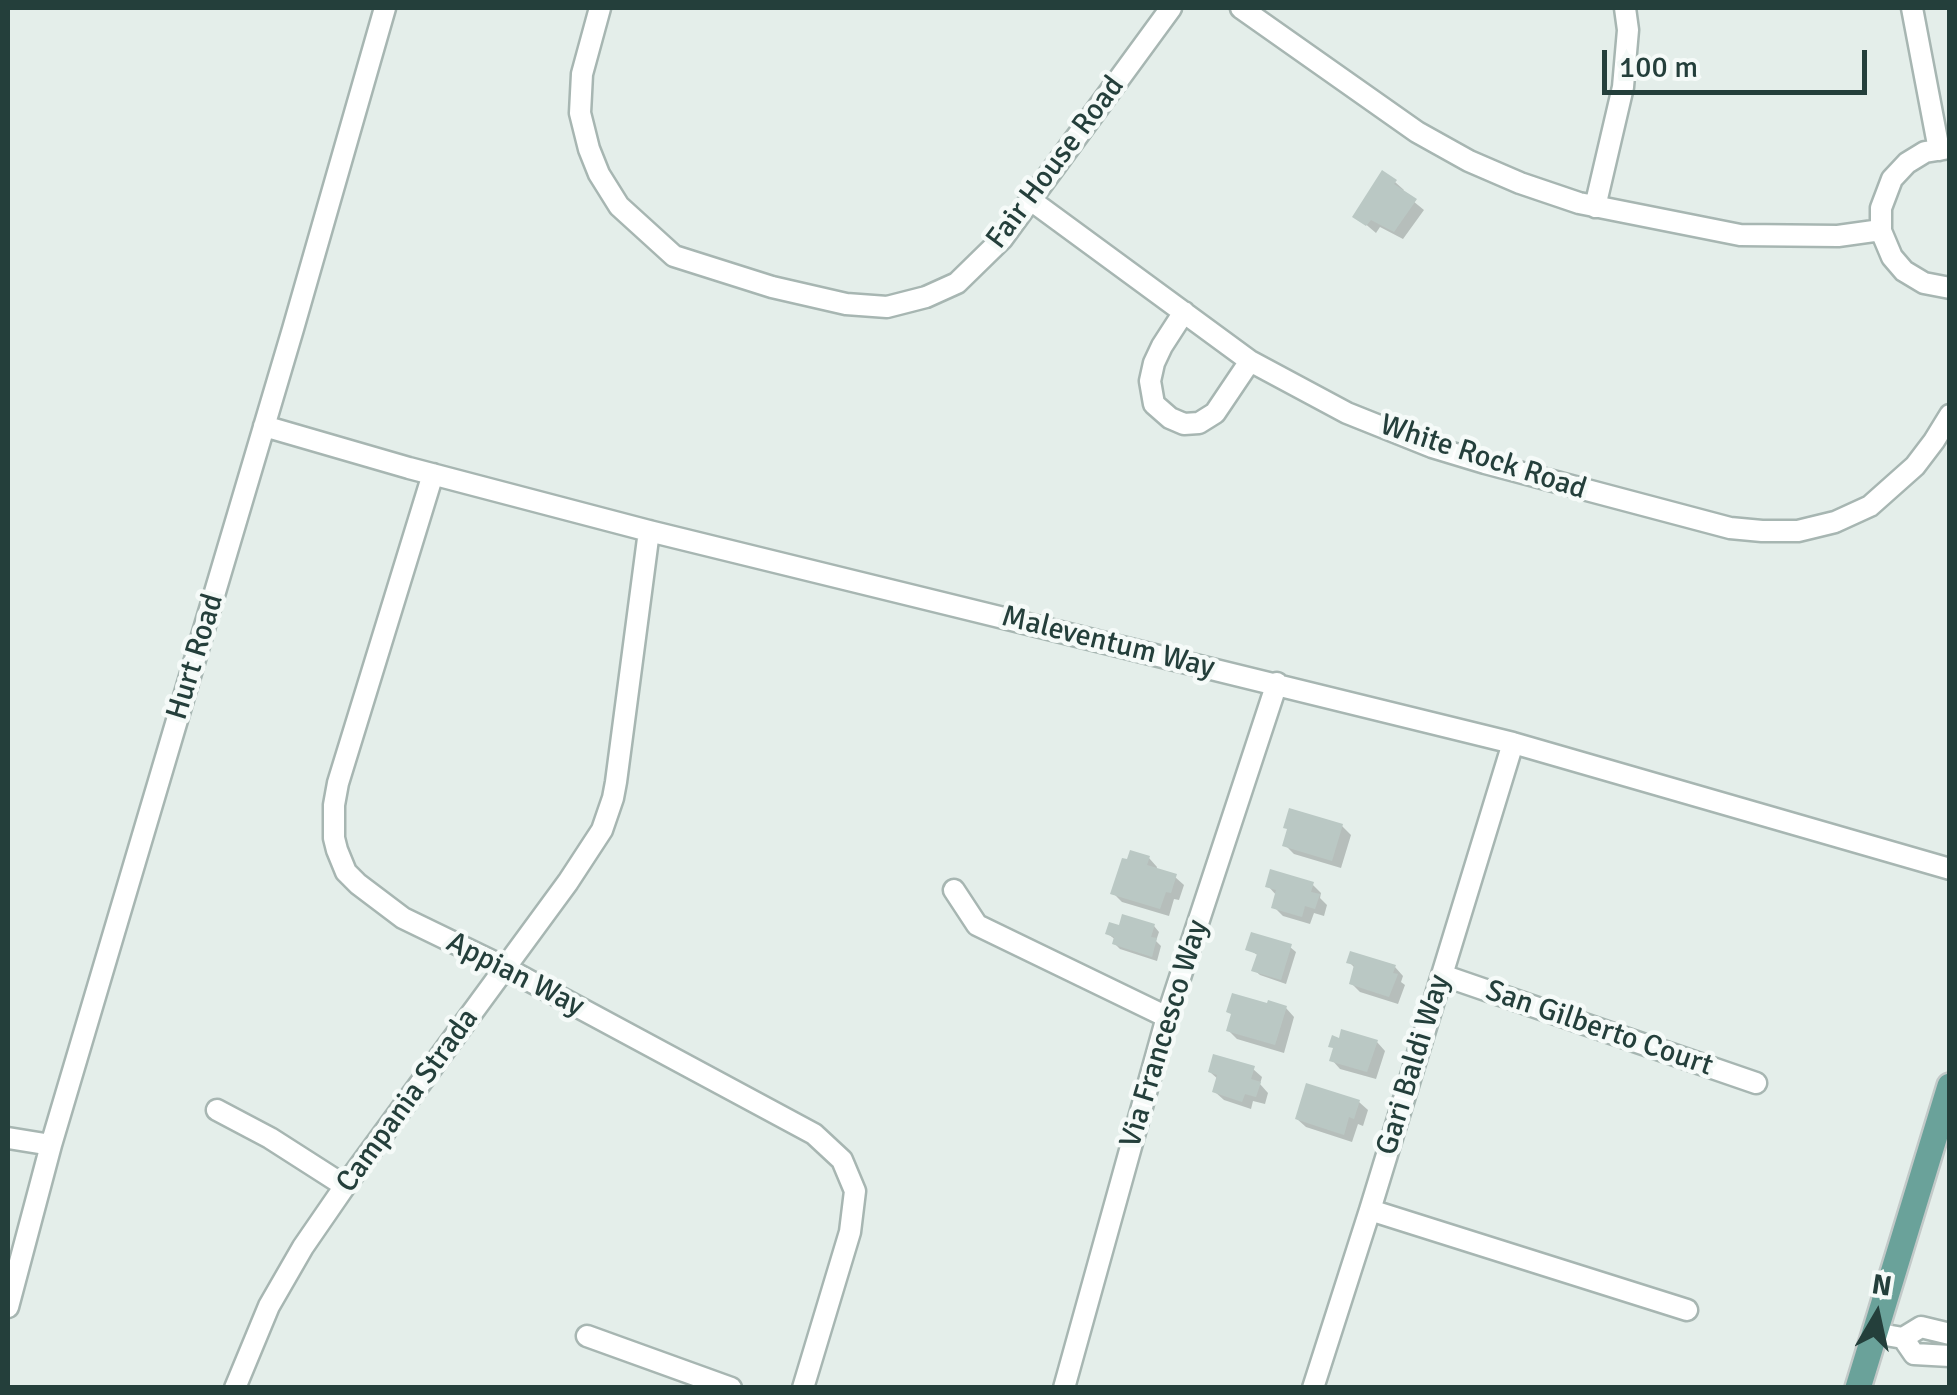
<!DOCTYPE html>
<style>
body{margin:0}
#map{position:relative;width:1957px;height:1395px;overflow:hidden;background:#e4eeea;font-family:Signika,sans-serif}
canvas{display:block}
.frame{position:absolute;inset:0;border:10px solid #243f3b;pointer-events:none}
.north{position:absolute;left:1827px;top:1265px;width:100px;height:100px;-webkit-text-stroke:8px #f5faf8;paint-order:stroke;rotate:9deg;font-size:28px;font-weight:700;line-height:40px;text-align:center;color:#243f3b}
.north::after{content:'';display:block;margin:auto;width:35px;height:45px;background:#243f3b;clip-path:polygon(50% 0,100% 100%,50% 72%,0 100%)}
.scale{position:absolute;left:1602px;top:50px;width:265px;height:45px;box-sizing:border-box;border:5px solid #243f3b;border-top:0;padding-left:12px;font-size:30px;line-height:35px;white-space:nowrap;color:#243f3b;-webkit-text-stroke:8px #f5faf8;paint-order:stroke}
</style>
<div id="map">
<canvas width="1957" height="1395"></canvas>
<div class="frame"></div>
<div class="north">N</div>
<div class="scale">100 m</div>
</div>
<script>
const context = document.querySelector('canvas').getContext('2d');
context.lineJoin = 'round';
function paint(path, color) {
  context.fillStyle = color;
  context.fill(path, 'evenodd');
}
function shape(rows) {
  const path = new Path2D();
  for (const r of rows) {
    path.moveTo(r[0], r[1]);
    for (let i = 2; i < r.length; i += 2) path.lineTo(r[i], r[i + 1]);
  }
  return path;
}
function stroke(path, color, width, dash) {
  context.strokeStyle = color;
  context.lineWidth = width;
  context.lineCap = dash ? 'butt' : 'round';
  context.setLineDash(dash || []);
  context.stroke(path);
}
function label(font, color, halo, rows, align = 'center') {
  context.font = font + ' Signika,sans-serif';
  context.lineWidth = 9;
  context.setLineDash([]);
  context.textBaseline = 'middle';
  context.strokeStyle = halo;
  context.fillStyle = color;
  for (const [text, x, y, turn = 0] of rows) {
    context.save();
    context.translate(x, y);
    context.rotate((+turn || 0) * Math.PI / 180);
    context.textAlign = isNaN(turn) ? turn : align;
    if (halo) context.strokeText(text, 0, 0);
    context.fillText(text, 0, 0);
    context.restore();
  }
}
paint(shape([
 [1395,182,1404,190,1402,192,1424,210,1403,239,1380,227,1376,233,1356,216],
 [1342,826,1351,835,1341,868,1294,854,1285,845],
 [1149,858,1157,867,1156,871,1175,877,1184,885,1179,900,1174,899,1169,916,1122,902,1113,893],
 [1312,884,1321,893,1320,898,1327,905,1324,916,1314,913,1310,924,1283,916,1274,907,1277,896,1268,886],
 [1154,926,1159,932,1156,941,1161,946,1157,961,1120,949,1115,944,1116,940,1108,934],
 [1290,947,1296,952,1286,984,1260,975,1254,970,1259,956,1248,949],
 [1349,962,1395,967,1403,976,1401,982,1405,985,1398,1004,1360,992,1351,983,1356,969],
 [1286,1008,1294,1017,1284,1053,1237,1039,1228,1030],
 [1377,1042,1385,1051,1376,1079,1340,1069,1332,1060,1335,1050],
 [1253,1069,1262,1077,1260,1084,1268,1093,1265,1104,1253,1101,1251,1109,1224,1100,1215,1092,1219,1080,1210,1072],
 [1359,1102,1368,1110,1363,1126,1358,1124,1352,1142,1306,1127,1297,1119]
]), '#0003');
paint(shape([
 [1382,170,1397,180,1394,184,1417,199,1394,232,1371,220,1366,226,1352,217],
 [1289,808,1343,824,1332,861,1282,846,1287,829,1283,828],
 [1130,850,1150,856,1147,865,1177,874,1171,893,1166,892,1160,909,1110,894,1122,858,1127,859],
 [1270,869,1314,882,1311,892,1320,894,1315,909,1305,906,1302,917,1271,908,1276,890,1265,887],
 [1122,914,1155,924,1151,937,1157,938,1152,957,1112,944,1114,937,1105,934,1109,922,1119,925],
 [1251,932,1292,944,1281,980,1251,971,1257,954,1245,950],
 [1350,951,1396,965,1393,973,1398,974,1389,997,1349,984,1354,965,1346,963],
 [1232,993,1267,1003,1268,1000,1287,1006,1275,1045,1226,1031,1231,1014,1226,1012],
 [1341,1029,1378,1040,1367,1072,1329,1061,1333,1048,1328,1047,1332,1035,1339,1038],
 [1213,1054,1255,1066,1251,1079,1261,1082,1256,1097,1245,1094,1242,1102,1212,1092,1217,1075,1208,1072],
 [1306,1083,1360,1100,1354,1119,1349,1117,1344,1135,1295,1119]
]), '#bac8c4');
const minor = shape([
 [600,8,582,74,580,113,589,149,599,174,619,206,674,256,772,287,846,304,887,307,926,297,957,283,1002,239,1171,8],
 [1241,8,1417,132,1469,161,1520,183,1579,203,1740,235,1838,236,1881,230],
 [1912,8,1939,150],
 [1950,148,1925,152,1907,163,1892,179,1881,208,1881,231,1892,257,1904,271,1924,283,1950,288],
 [1032,201,1250,361,1347,413,1432,447,1485,463,1730,528,1762,531,1798,531,1835,522,1870,506,1915,466,1934,441,1950,415],
 [1595,207,1623,87,1628,30,1625,8],
 [1184,312,1162,346,1154,363,1150,381,1154,404,1170,418,1184,424,1199,423,1215,413,1250,361],
 [264,426,409,468,649,531,1513,743,1950,869],
 [433,474,338,783,334,805,334,838,337,850,346,872,358,884,403,918,500,965,814,1134,842,1160,855,1191,850,1232,803,1388],
 [954,890,977,925,1167,1017],
 [1442,975,1756,1083],
 [217,1110,270,1138,345,1186],
 [8,1138,51,1145],
 [1370,1210,1687,1310],
 [8,1307,51,1145,293,329,385,8],
 [1874,1333,1903,1338,1921,1327,1950,1334],
 [587,1336,731,1388],
 [1903,1338,1914,1354,1950,1356],
 [235,1388,269,1306,303,1247,345,1186,568,882,602,830,613,798,616,782,649,531],
 [1064,1388,1167,1017,1277,683],
 [1313,1388,1370,1210,1513,743]
]);
const major = shape([
 [1858,1388,1950,1086]
]);
stroke(minor, '#a7b6b2', 25);
stroke(major, '#c2c9c8', 30);
stroke(minor, '#fff', 20);
stroke(major, '#6aa29a', 25);
label('30px', '#243f3b', '#f5faf8', [
 ["Fair House Road",1056,163,-53],
 ["White Rock Road",1483,458,18],
 ["Maleventum Way",1108,643,14],
 ["Hurt Road",196,657,-73],
 ["Appian Way",515,975,27],
 ["San Gilberto Court",1599,1029,19],
 ["Via Francesco Way",1165,1034,-73],
 ["Gari Baldi Way",1414,1065,-73],
 ["Campania Strada",408,1101,-54]
]);
</script>
